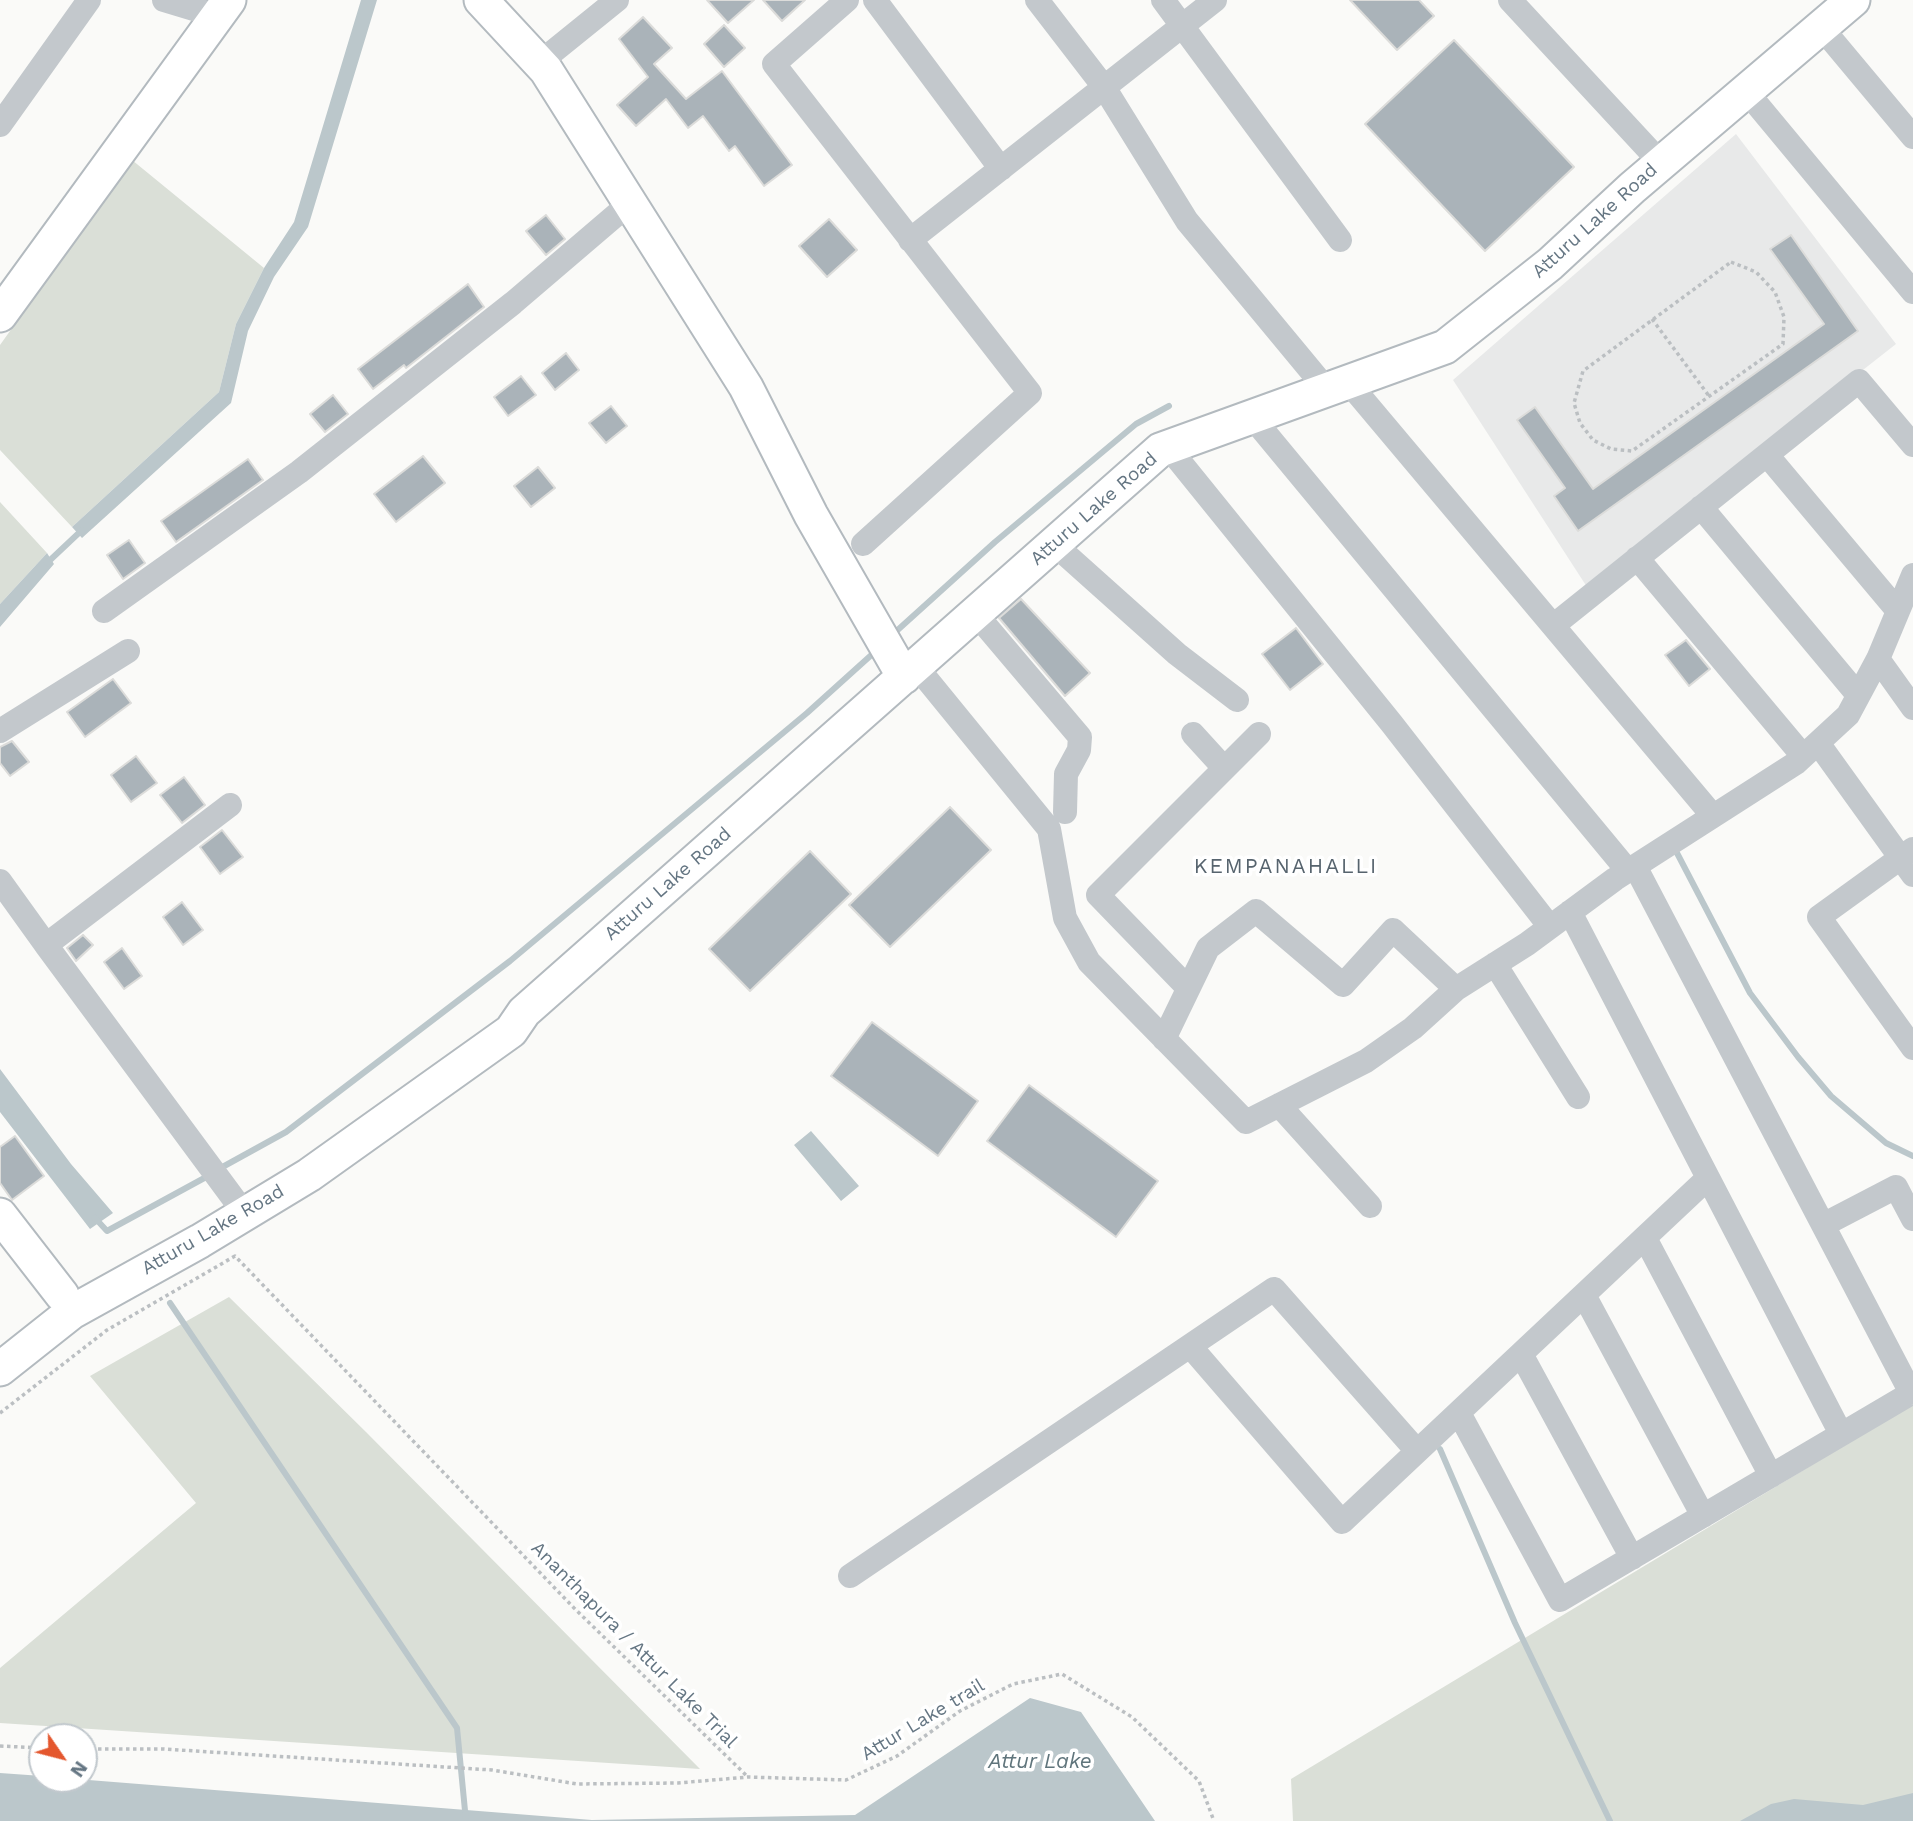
<!DOCTYPE html>
<style>
body{margin:0}
#map{position:relative;width:1913px;height:1821px;overflow:hidden;background:#fafaf8;font-family:"Work Sans",sans-serif}
canvas{display:block}
.north{position:absolute;left:28px;top:1723px;width:70px;height:70px;box-sizing:border-box;background:#fff;border:2px solid #c1c8cd;border-radius:50%;rotate:125deg;font-size:19px;font-weight:700;line-height:28px;text-align:center;color:#657683}
.north::after{content:'';display:block;margin:auto;width:24px;height:32px;background:#e4572e;clip-path:polygon(50% 0,100% 100%,50% 72%,0 100%)}
</style>
<div id="map">
<canvas width="1913" height="1821"></canvas>
<div class="north">N</div>
</div>
<script>
const context = document.querySelector('canvas').getContext('2d');
context.lineJoin = 'round';
function paint(path, color) {
  context.fillStyle = color;
  context.fill(path, 'evenodd');
}
function shape(rows) {
  const path = new Path2D();
  for (const r of rows) {
    path.moveTo(r[0], r[1]);
    for (let i = 2; i < r.length; i += 2) path.lineTo(r[i], r[i + 1]);
  }
  return path;
}
function stroke(path, color, width, dash) {
  context.strokeStyle = color;
  context.lineWidth = width;
  context.lineCap = dash ? 'butt' : 'round';
  context.setLineDash(dash || []);
  context.stroke(path);
}
function label(font, color, halo, rows, align = 'center') {
  context.font = font + ' "Work Sans",sans-serif';
  context.lineWidth = 7;
  context.setLineDash([]);
  context.textBaseline = 'middle';
  context.strokeStyle = halo;
  context.fillStyle = color;
  for (const [text, x, y, turn = 0] of rows) {
    context.save();
    context.translate(x, y);
    context.rotate((+turn || 0) * Math.PI / 180);
    context.textAlign = isNaN(turn) ? turn : align;
    if (halo) context.strokeText(text, 0, 0);
    context.fillText(text, 0, 0);
    context.restore();
  }
}
paint(shape([
 [1736,134,1896,344,1587,587,1453,380]
]), '#e8e9e9');
paint(shape([
 [132,160,264,268,236,324,219,392,72,527,0,450,0,345],
 [0,502,47,553,0,604],
 [229,1297,366,1432,700,1769,0,1723,0,1668,196,1503,90,1376],
 [1913,1404,1913,1821,1293,1821,1291,1779]
]), '#dadfd7');
paint(shape([
 [361,0,377,0,308,227,274,277,248,331,231,403,82,538,72,527,219,392,236,324,264,268,294,222],
 [47,553,54,564,0,627,0,604],
 [0,1069,71,1164,113,1213,90,1229,0,1112],
 [811,1131,859,1186,841,1201,794,1145],
 [1030,1698,1081,1712,1155,1821,0,1821,0,1773,42,1776,42,1779,76,1779,592,1820,855,1815],
 [1913,1793,1913,1821,1740,1821,1771,1804,1794,1799,1863,1805]
]), '#bbc7cb');
stroke(shape([
 [47,563,82,530],
 [891,636,995,542,1136,424,1169,406],
 [1677,853,1750,993,1798,1057,1831,1096,1886,1143,1913,1156],
 [217,1170,286,1132,510,961,807,713,878,649],
 [95,1218,107,1231,208,1176],
 [170,1303,457,1728,466,1821],
 [1440,1449,1515,1623,1610,1821]
]), '#bbc7cb', 6);
const building = shape([
 [707,0,754,0,728,23,707,0],
 [763,0,805,0,782,21,763,0],
 [1350,0,1419,0,1434,16,1397,50,1350,0],
 [643,17,672,48,654,64,686,99,722,71,792,165,764,186,735,146,729,151,703,116,688,128,666,99,636,126,617,105,648,77,619,39,643,17],
 [724,25,745,48,724,67,704,44,724,25],
 [1454,40,1574,167,1485,251,1365,124,1454,40],
 [546,215,565,239,546,255,526,231,546,215],
 [829,219,857,250,827,277,799,246,829,219],
 [1791,235,1858,331,1578,531,1554,496,1565,488,1517,420,1535,407,1593,489,1824,324,1770,249,1791,235],
 [468,284,484,307,406,368,404,365,373,389,358,369,468,284],
 [566,353,579,370,555,390,542,373,566,353],
 [521,376,536,395,508,416,494,397,521,376],
 [333,395,348,414,325,432,310,414,333,395],
 [611,406,627,426,606,443,589,423,611,406],
 [423,456,445,483,396,522,374,494,423,456],
 [248,459,263,480,176,542,161,521,248,459],
 [538,467,555,488,531,507,514,486,538,467],
 [129,540,145,563,123,579,107,555,129,540],
 [1021,599,1090,673,1065,696,999,618,1021,599],
 [1296,628,1323,664,1290,690,1262,654,1296,628],
 [1686,640,1710,669,1689,686,1665,655,1686,640],
 [113,679,131,703,85,737,67,712,113,679],
 [12,741,29,762,10,776,0,763,0,747,12,741],
 [136,756,157,783,131,802,111,775,136,756],
 [184,777,205,805,182,823,160,795,184,777],
 [950,807,991,850,890,947,849,905,950,807],
 [222,830,243,857,220,874,200,847,222,830],
 [810,851,851,894,750,991,709,949,810,851],
 [182,902,203,930,183,945,163,917,182,902],
 [83,935,93,945,76,961,67,948,83,935],
 [122,948,142,976,124,989,104,962,122,948],
 [872,1022,978,1101,938,1156,831,1076,872,1022],
 [1029,1085,1158,1181,1116,1237,987,1141,1029,1085],
 [15,1136,44,1176,12,1200,0,1183,0,1147,15,1136]
]);
paint(building, '#aab3b9');
stroke(building, '#dcdcda', 2);
const secondary = shape([
 [481,0,546,70,746,387,811,515,904,677],
 [0,315,229,0],
 [0,1215,62,1295],
 [0,1369,72,1312,200,1241,309,1175,511,1031,524,1012,1160,450,1445,347,1550,264,1632,188,1853,0]
]);
stroke(secondary, '#b3babf', 37);
stroke(shape([
 [1731,262,1756,272,1775,292,1784,317,1783,344,1632,451,1611,449,1593,440,1580,423,1574,403,1583,371,1731,262],
 [1652,319,1709,396],
 [0,1413,107,1330,235,1256,574,1608,748,1777],
 [0,1746,42,1748],
 [84,1749,164,1749,492,1770,577,1784,678,1783,748,1777,846,1780,897,1756,960,1711,1013,1684,1062,1674,1132,1717,1199,1781,1214,1821]
]), '#bbbfc2', 3.5, [3.5, 3.5]);
stroke(shape([
 [164,0,217,16],
 [847,0,774,64,1030,393,863,544],
 [875,0,1001,169],
 [1037,0,1104,87,1187,221,1327,390],
 [1163,0,1340,240],
 [1510,0,1661,163],
 [1821,27,1913,137],
 [539,63,617,0],
 [1746,91,1913,292],
 [0,125,89,0],
 [910,240,1215,0],
 [1348,382,1713,816],
 [1252,417,1628,871],
 [1168,447,1392,724,1550,927],
 [1767,455,1898,611],
 [1701,507,1858,695],
 [1054,544,1177,654,1237,700],
 [1637,558,1803,756],
 [104,611,299,472,513,303,630,203],
 [981,620,1080,737,1079,750,1066,774,1065,812],
 [1554,625,1859,381,1913,445],
 [1878,659,1913,708],
 [916,666,1049,829,1065,918,1089,962,1246,1122,1366,1061,1413,1028,1456,989,1527,944,1615,879,1796,763,1848,715,1878,659,1913,575],
 [0,731,128,651],
 [1193,734,1224,768],
 [1818,743,1913,875],
 [230,805,46,945,245,1214],
 [1913,849,1819,917,1913,1048],
 [1635,866,1911,1393],
 [0,881,46,945],
 [1570,912,1841,1434],
 [1495,964,1578,1097],
 [1188,988,1098,895,1259,734],
 [1164,1039,1208,948,1256,911,1343,985,1393,930,1456,989],
 [1279,1105,1370,1206],
 [1823,1225,1896,1187,1913,1219],
 [1645,1238,1771,1476],
 [1584,1295,1703,1516],
 [1190,1346,1342,1522,1708,1178],
 [1521,1354,1632,1558],
 [1459,1413,1560,1600,1913,1392],
 [850,1576,1274,1289,1417,1451]
]), '#c3c8cc', 24);
stroke(secondary, '#fff', 33);
label('19px', '#657683', '#fff', [
 ["Atturu Lake Road",1595,221,-42],
 ["Atturu Lake Road",1094,509,-41],
 ["Atturu Lake Road",668,884,-41],
 ["Atturu Lake Road",213,1230,-30],
 ["Ananthapura / Attur Lake Trial",634,1645,45],
 ["Attur Lake trail",923,1720,-31]
]);
context.letterSpacing = '2px';
label('21px', '#57646e', '#fff', [
 ["KEMPANAHALLI",1286,867]
]);
context.letterSpacing = '0px';
label('italic 21px', '#60757c', '#fff', [
 ["Attur Lake",1040,1762]
]);
</script>
